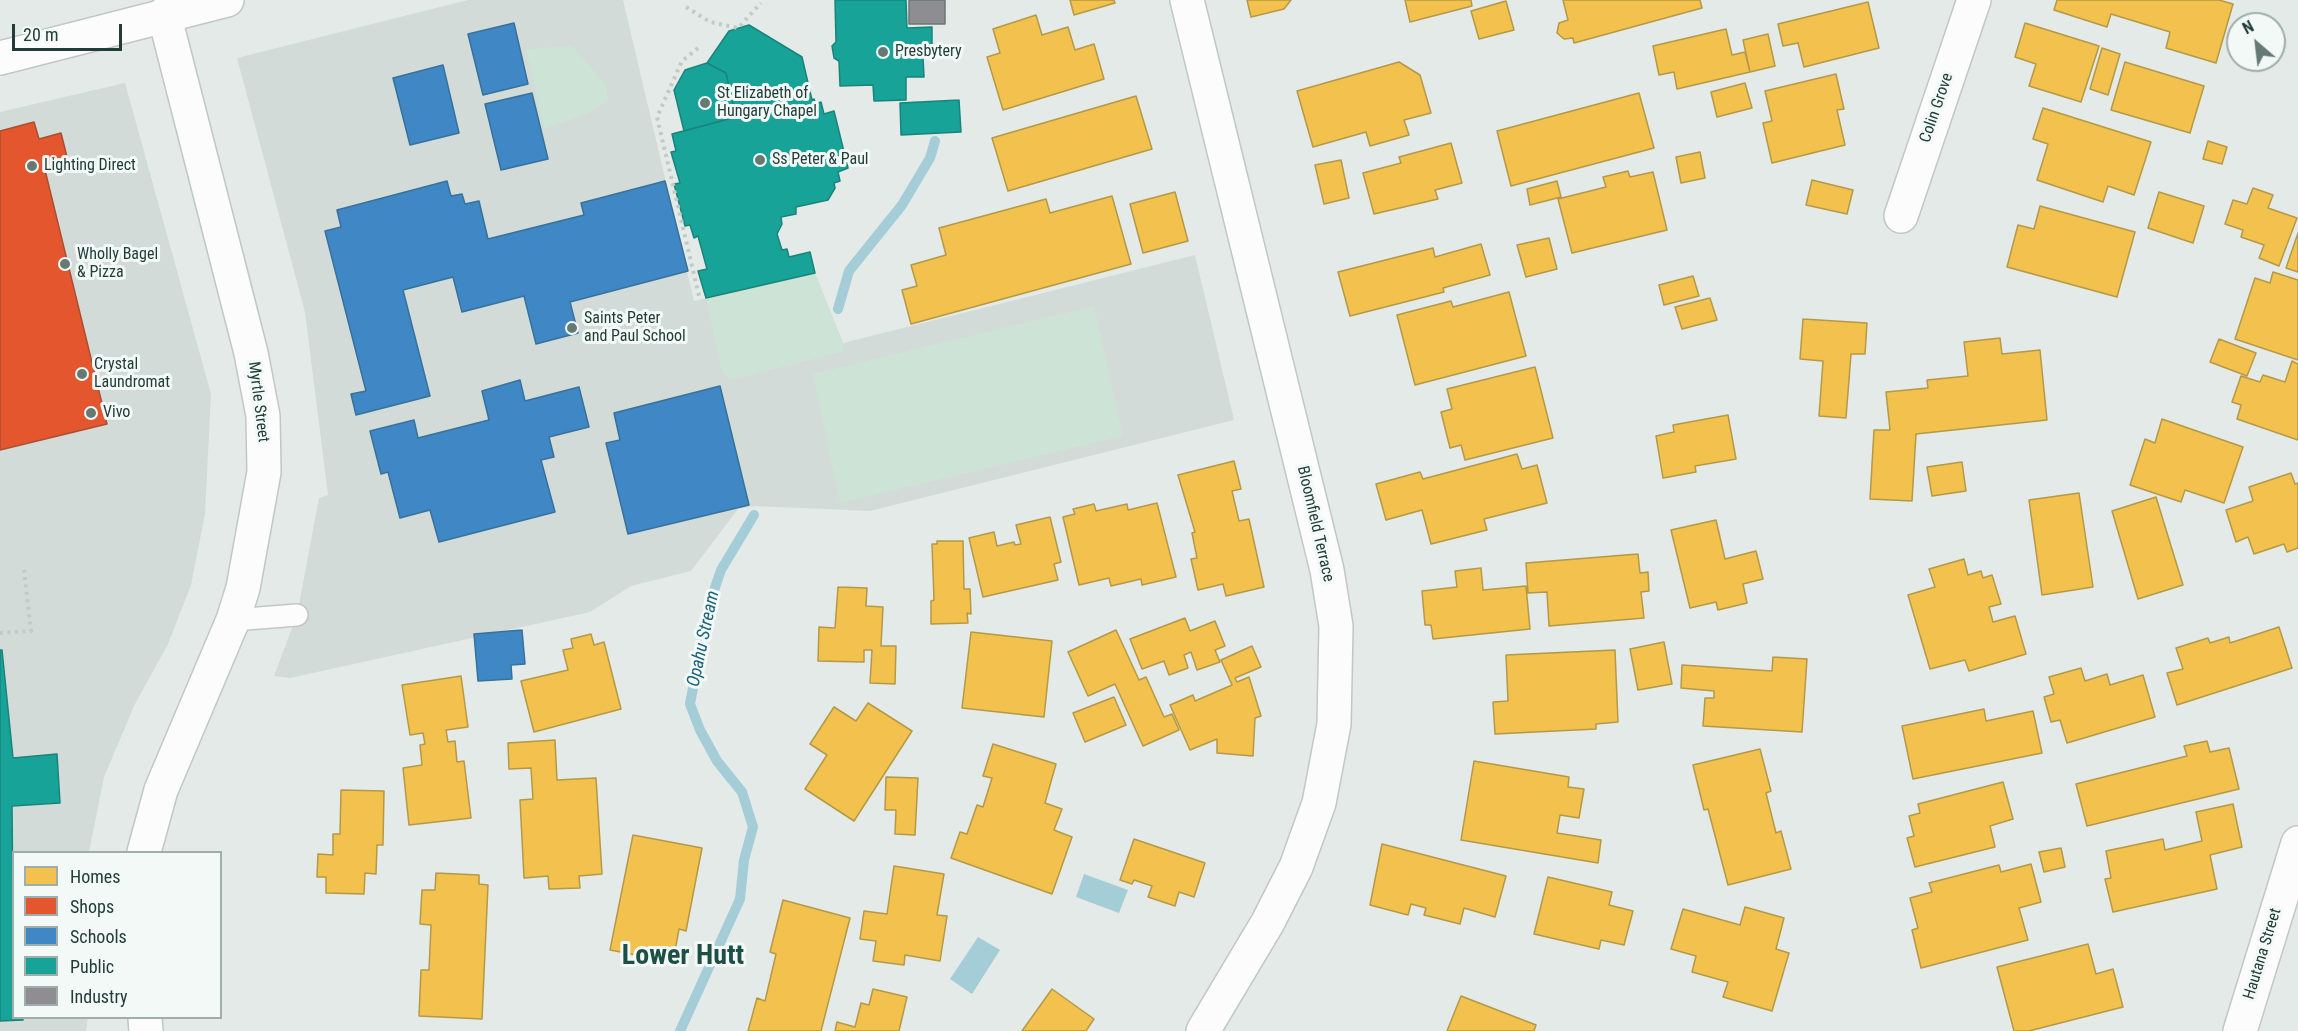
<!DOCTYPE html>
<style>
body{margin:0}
#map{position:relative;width:2298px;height:1031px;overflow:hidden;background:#e4eae7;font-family:"Roboto Condensed",sans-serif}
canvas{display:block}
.legend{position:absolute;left:12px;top:851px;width:210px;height:168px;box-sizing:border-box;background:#f2f9f6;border:2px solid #9faeaa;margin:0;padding:8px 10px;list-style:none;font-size:18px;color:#223d38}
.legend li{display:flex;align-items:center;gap:12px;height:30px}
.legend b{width:30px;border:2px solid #9faeaa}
.north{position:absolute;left:2226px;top:12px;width:60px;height:60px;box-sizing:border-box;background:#f2f9f6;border:2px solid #9faeaa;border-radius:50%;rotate:332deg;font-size:16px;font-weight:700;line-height:24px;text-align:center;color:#223d38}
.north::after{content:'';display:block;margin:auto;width:21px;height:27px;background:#667a75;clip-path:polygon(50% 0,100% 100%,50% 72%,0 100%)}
.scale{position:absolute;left:12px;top:24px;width:110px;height:27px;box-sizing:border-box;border:3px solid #223d38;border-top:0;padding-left:8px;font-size:18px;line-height:21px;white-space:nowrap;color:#223d38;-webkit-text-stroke:4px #f2f9f6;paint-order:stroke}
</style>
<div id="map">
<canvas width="2298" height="1031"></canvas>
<ul class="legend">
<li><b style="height:16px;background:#f2c14e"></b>Homes</li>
<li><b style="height:16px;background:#e4572e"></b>Shops</li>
<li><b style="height:16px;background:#3f88c5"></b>Schools</li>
<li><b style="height:16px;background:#17a398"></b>Public</li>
<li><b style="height:16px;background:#8d8d92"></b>Industry</li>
</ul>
<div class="north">N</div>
<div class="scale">20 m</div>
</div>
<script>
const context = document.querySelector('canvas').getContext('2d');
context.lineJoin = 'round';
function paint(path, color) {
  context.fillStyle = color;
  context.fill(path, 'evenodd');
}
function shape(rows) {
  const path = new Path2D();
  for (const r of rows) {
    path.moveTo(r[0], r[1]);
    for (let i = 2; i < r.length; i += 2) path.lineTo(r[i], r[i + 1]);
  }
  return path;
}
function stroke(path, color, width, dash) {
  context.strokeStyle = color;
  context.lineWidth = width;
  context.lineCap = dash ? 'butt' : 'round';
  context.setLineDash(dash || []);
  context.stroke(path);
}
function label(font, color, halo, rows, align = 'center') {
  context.font = font + ' "Roboto Condensed",sans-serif';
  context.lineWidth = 6;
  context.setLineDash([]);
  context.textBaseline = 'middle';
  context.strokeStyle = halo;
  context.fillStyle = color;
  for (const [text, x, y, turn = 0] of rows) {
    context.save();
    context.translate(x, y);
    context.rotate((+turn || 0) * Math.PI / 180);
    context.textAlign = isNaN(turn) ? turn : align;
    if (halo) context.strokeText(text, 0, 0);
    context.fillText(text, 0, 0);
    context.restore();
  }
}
paint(shape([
 [468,0,623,0,694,301,815,273,843,343,1195,255,1234,420,870,511,754,506,738,509,691,571,631,586,590,612,290,678,274,676,297,615,319,498,328,495,305,312,237,58],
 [125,83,211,394,205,514,191,585,168,644,135,704,104,777,89,852,14,852,14,1018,88,1018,86,1031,0,1031,0,112]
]), '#d2dbd7');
paint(shape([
 [573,46,606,85,608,100,592,112,544,129,526,49],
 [815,273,845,351,732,380,722,373,706,298],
 [1094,306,1123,436,840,503,813,374]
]), '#cde3d5');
paint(shape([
 [1084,874,1128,890,1119,913,1076,897],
 [978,937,1000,950,972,994,950,979]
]), '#a5cdd8');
const homes = shape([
 [1070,0,1114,0,1115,3,1074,15,1070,0],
 [1247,0,1291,0,1284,9,1251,17,1247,0],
 [1405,0,1471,0,1472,6,1410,22,1405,0],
 [1563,0,1700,0,1702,8,1574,43,1573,38,1564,39,1557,33,1559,23,1568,20,1563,0],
 [2057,0,2219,0,2233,4,2216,63,2166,48,2170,32,2111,14,2107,27,2054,10,2057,0],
 [1506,1,1514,30,1479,39,1471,11,1506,1],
 [1868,2,1879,48,1804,67,1798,43,1783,46,1778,24,1868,2],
 [1036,15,1042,35,1068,27,1075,50,1094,44,1104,79,1003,110,987,57,1000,53,993,29,1036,15],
 [2025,23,2099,46,2081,102,2029,86,2036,64,2015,57,2025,23],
 [1726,29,1732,55,1745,52,1750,72,1677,89,1674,72,1659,75,1653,46,1726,29],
 [1768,34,1775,66,1750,72,1743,40,1768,34],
 [2102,48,2120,54,2108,95,2090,89,2102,48],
 [1399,62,1420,75,1431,113,1404,120,1409,135,1370,146,1366,132,1313,147,1297,91,1399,62],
 [2125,62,2204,86,2190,133,2111,110,2125,62],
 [1836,74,1844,109,1837,110,1845,145,1772,163,1763,123,1772,121,1765,91,1836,74],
 [1745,83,1752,108,1717,117,1711,92,1745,83],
 [1639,93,1654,148,1511,186,1497,131,1639,93],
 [1136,96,1152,149,1008,191,992,138,1136,96],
 [2043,108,2151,142,2134,195,2108,186,2103,202,2037,180,2048,144,2033,139,2043,108],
 [2208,141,2227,147,2222,164,2203,159,2208,141],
 [1451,143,1462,183,1435,190,1438,199,1374,214,1363,173,1401,163,1399,157,1451,143],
 [1700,152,1705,178,1681,183,1676,157,1700,152],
 [1341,160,1349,198,1324,204,1315,165,1341,160],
 [1628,171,1630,177,1653,172,1667,230,1572,253,1558,199,1606,187,1603,177,1628,171],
 [1812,180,1853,190,1847,214,1806,205,1812,180],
 [1557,181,1561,197,1530,205,1527,189,1557,181],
 [2253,188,2273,195,2268,208,2297,218,2279,266,2259,258,2264,245,2241,237,2243,230,2225,224,2233,200,2247,204,2253,188],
 [1175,192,1188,241,1143,253,1130,204,1175,192],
 [2159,192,2204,206,2193,243,2148,228,2159,192],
 [1112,196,1131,264,911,324,902,290,917,286,911,265,946,255,939,228,1046,199,1050,213,1112,196],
 [2040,206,2135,232,2117,297,2007,267,2018,225,2034,229,2040,206],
 [2298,233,2298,272,2286,268,2298,233],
 [1549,238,1557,269,1526,277,1517,245,1549,238],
 [1481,244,1490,275,1443,288,1444,292,1350,316,1338,272,1433,248,1435,257,1481,244],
 [2273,272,2298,280,2298,360,2235,339,2255,278,2270,283,2273,272],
 [1693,276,1699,296,1664,305,1659,285,1693,276],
 [1509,292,1526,356,1415,385,1397,315,1451,301,1453,307,1509,292],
 [1710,298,1717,320,1682,329,1675,307,1710,298],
 [1803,319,1867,323,1865,354,1851,354,1846,418,1819,416,1823,361,1800,359,1803,319],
 [2000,338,2002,354,2040,350,2047,420,1916,434,1912,501,1870,499,1874,430,1890,430,1886,392,1928,388,1927,380,1968,376,1964,342,2000,338],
 [2219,339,2256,353,2247,376,2210,362,2219,339],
 [2292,361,2298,364,2298,440,2237,419,2241,405,2232,402,2241,376,2260,382,2263,375,2285,382,2292,361],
 [1535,367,1553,438,1465,460,1461,445,1450,448,1441,412,1452,409,1447,389,1535,367],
 [1728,415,1736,459,1695,466,1696,472,1663,478,1656,436,1674,432,1673,425,1728,415],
 [2162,419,2243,447,2224,503,2185,490,2181,502,2130,485,2145,439,2155,443,2162,419],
 [1517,454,1522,469,1537,465,1547,503,1484,519,1487,530,1431,544,1422,510,1386,520,1376,484,1420,472,1423,479,1517,454],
 [1234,461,1241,489,1232,491,1239,521,1249,519,1264,587,1226,596,1223,584,1198,590,1191,559,1197,558,1192,533,1195,532,1178,475,1234,461],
 [1962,462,1966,491,1932,496,1927,467,1962,462],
 [2291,473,2295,484,2298,483,2298,548,2287,552,2284,544,2254,554,2248,537,2236,542,2226,510,2253,501,2249,487,2291,473],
 [2079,493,2093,587,2042,595,2029,500,2079,493],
 [2156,497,2183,585,2138,599,2112,511,2156,497],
 [1157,503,1176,577,1142,585,1141,579,1111,586,1109,578,1079,585,1063,517,1075,514,1073,509,1094,504,1096,511,1127,504,1128,510,1157,503],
 [1050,517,1061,562,1054,564,1058,580,983,597,969,538,994,532,997,546,1014,542,1015,545,1021,544,1016,525,1050,517],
 [1716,520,1725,559,1756,551,1763,579,1743,584,1747,603,1718,610,1716,602,1690,608,1671,530,1716,520],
 [937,541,963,541,964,589,970,589,971,614,967,613,968,623,931,624,931,601,934,600,932,544,937,544,937,541],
 [1638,554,1640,573,1648,572,1649,591,1641,592,1644,618,1549,626,1547,592,1528,593,1526,563,1638,554],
 [1964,559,1968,575,1981,571,1983,578,1992,575,2001,604,1989,607,1993,622,2015,616,2026,654,1969,671,1965,660,1930,669,1908,595,1935,587,1929,569,1964,559],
 [1481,568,1483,590,1526,586,1530,629,1433,639,1431,625,1425,625,1422,591,1457,587,1455,571,1481,568],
 [838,587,867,588,866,606,883,607,881,646,896,646,895,684,870,683,872,650,864,650,864,662,818,661,819,627,835,628,838,587],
 [1185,618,1190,631,1215,621,1225,646,1215,650,1220,662,1197,670,1191,652,1184,655,1188,668,1169,675,1164,661,1142,669,1130,639,1185,618],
 [2279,627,2292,668,2177,705,2167,673,2183,669,2176,648,2208,638,2210,643,2229,637,2230,643,2279,627],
 [1116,630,1139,680,1146,677,1164,717,1172,714,1179,730,1143,746,1115,684,1088,696,1068,652,1116,630],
 [971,632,1052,641,1044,717,962,708,971,632],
 [591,634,594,645,604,642,621,709,534,732,521,681,568,670,563,650,573,648,571,639,591,634],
 [1664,642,1672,684,1638,690,1630,649,1664,642],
 [1252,646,1261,667,1235,678,1237,682,1249,677,1261,716,1255,718,1253,756,1217,753,1217,739,1190,750,1170,705,1193,695,1195,701,1232,685,1221,660,1252,646],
 [1615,650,1618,722,1596,724,1596,729,1495,734,1493,702,1508,701,1506,655,1615,650],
 [1773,657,1807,659,1802,732,1703,726,1705,698,1714,698,1714,691,1681,688,1682,665,1772,671,1773,657],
 [2081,668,2085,681,2107,674,2110,685,2143,675,2155,717,2067,743,2060,720,2051,722,2044,697,2054,694,2049,677,2081,668],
 [461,676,468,727,446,730,448,742,455,741,457,762,464,761,471,818,409,825,403,768,422,765,420,745,425,744,423,733,410,735,402,685,461,676],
 [1114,697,1126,725,1085,742,1073,713,1114,697],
 [868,703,912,731,854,821,805,789,827,755,810,744,834,707,856,721,868,703],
 [1984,709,1986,721,2033,711,2042,753,1913,779,1902,726,1984,709],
 [555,740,557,780,596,778,602,874,579,876,580,888,549,889,548,876,524,878,520,800,533,799,531,768,509,769,508,743,555,740],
 [2207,741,2210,752,2229,748,2239,789,2087,826,2076,784,2187,756,2184,746,2207,741],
 [993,744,1056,764,1045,803,1062,809,1054,830,1072,837,1052,894,951,858,960,832,967,834,977,805,983,807,992,778,983,776,993,744],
 [1760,749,1771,791,1766,793,1776,833,1781,831,1791,869,1728,885,1708,809,1704,810,1693,765,1760,749],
 [1474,761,1569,777,1568,787,1584,789,1579,818,1560,815,1557,833,1601,840,1598,863,1461,840,1474,761],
 [886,777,918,778,915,835,895,834,896,810,885,810,886,777],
 [2003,782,2013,819,1990,826,1995,847,1915,867,1907,838,1914,836,1909,816,1920,813,1918,804,2003,782],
 [341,790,384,791,383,845,377,845,376,874,365,873,364,894,326,893,326,877,317,877,318,854,333,855,333,834,340,834,341,790],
 [2233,804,2242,847,2210,855,2217,889,2113,912,2105,879,2111,878,2106,851,2163,839,2165,850,2202,841,2196,812,2233,804],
 [633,835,702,848,686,931,679,929,673,962,610,950,633,835],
 [1134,839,1205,863,1194,897,1179,892,1175,906,1148,897,1152,886,1134,880,1132,884,1120,880,1134,839],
 [1382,844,1506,876,1495,917,1464,908,1460,924,1424,915,1426,908,1411,904,1408,915,1370,905,1382,844],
 [2061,848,2065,867,2044,872,2039,852,2061,848],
 [2031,864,2041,902,2019,908,2028,940,1921,968,1912,930,1918,928,1910,898,1932,892,1929,883,1999,865,2001,872,2031,864],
 [894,866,944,874,937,915,947,916,940,961,905,955,904,965,873,961,876,941,860,939,864,911,887,914,894,866],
 [436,873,479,875,479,884,488,885,482,1019,419,1016,421,970,429,970,431,925,420,924,422,890,435,890,436,873],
 [1548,877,1612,892,1609,905,1633,911,1624,945,1601,940,1599,949,1534,934,1548,877],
 [783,900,850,918,821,1031,748,1031,757,998,765,1001,776,954,770,952,783,900],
 [1745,907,1784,918,1776,949,1789,953,1772,1011,1723,997,1728,982,1692,972,1696,956,1671,949,1683,909,1740,925,1745,907],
 [2088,944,2096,974,2113,969,2123,1007,2029,1031,2014,1031,1997,967,2088,944],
 [873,989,907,997,899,1031,835,1031,837,1022,855,1027,861,1003,869,1005,873,989],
 [1052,989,1094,1019,1086,1031,1022,1031,1052,989],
 [1461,996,1536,1025,1534,1031,1447,1031,1461,996]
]);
paint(homes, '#f2c14e');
stroke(homes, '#b49947', 1.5);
const shops = shape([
 [34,122,39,139,61,133,69,165,45,170,107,424,0,450,0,131,34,122]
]);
paint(shops, '#e4572e');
stroke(shops, '#aa4f31', 1.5);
const schools = shape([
 [514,23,528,84,483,95,468,34,514,23],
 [443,65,459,133,410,145,393,78,443,65],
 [532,93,548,159,501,170,485,104,532,93],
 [447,181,451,196,462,194,465,204,479,201,488,239,584,215,581,203,665,181,688,271,570,302,578,333,536,344,524,296,462,312,453,277,403,290,430,396,356,415,351,394,366,391,325,231,341,227,337,210,447,181],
 [520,380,525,401,579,387,589,427,549,437,554,457,541,460,555,512,439,542,430,510,400,518,388,472,381,474,370,431,414,420,418,438,489,420,482,391,520,380],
 [720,386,749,505,628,534,606,443,620,440,614,413,720,386],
 [522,630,525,664,511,665,512,679,478,681,474,634,522,630]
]);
paint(schools, '#3f88c5');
stroke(schools, '#36729b', 1.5);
const public = shape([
 [835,0,906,0,907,28,932,27,932,57,923,57,924,77,906,77,906,100,874,101,873,85,840,86,839,61,834,58,832,46,836,42,835,0],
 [749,25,802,57,812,100,814,99,816,104,821,102,824,114,834,111,848,168,838,172,840,181,834,183,835,188,828,200,796,207,796,214,781,217,782,224,777,234,782,250,787,249,789,257,810,252,815,273,706,298,698,271,707,269,698,236,694,238,690,225,685,226,674,184,680,183,671,152,676,151,672,134,736,117,726,73,707,63,729,31,749,25],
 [707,63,726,73,736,117,684,131,674,90,685,70,707,63],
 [959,100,961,132,901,135,900,103,959,100],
 [0,650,2,650,13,758,57,754,60,803,12,806,14,1018,23,1018,23,1020,0,1021,0,650]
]);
paint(public, '#17a398');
stroke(public, '#1a847b', 1.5);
const industry = shape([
 [909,0,945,0,945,24,909,24,909,0]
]);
paint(industry, '#8d8d92');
stroke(industry, '#6d7577', 1.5);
stroke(shape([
 [838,309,849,271,902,205,930,158,935,141],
 [680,1031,740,899,744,860,753,827,742,792,717,761,700,730,690,704,708,608,721,570,754,515]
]), '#a5cdd8', 10);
const lane = shape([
 [233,620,297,615]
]);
const street = shape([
 [1901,216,1974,0],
 [144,852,161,790,233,620,243,588,264,472,263,416,251,353,164,14],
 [145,1018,146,1031],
 [2240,1031,2298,843]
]);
const secondary = shape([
 [1187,0,1327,570,1336,626,1334,724,1319,803,1296,867,1268,922,1203,1031],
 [0,58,227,0]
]);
stroke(lane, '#c1c7c5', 24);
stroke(street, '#c1c7c5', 36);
stroke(secondary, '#c0c7c5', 36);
stroke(shape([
 [686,7,710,22,738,28,761,3],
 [698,48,682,61,657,117,700,300],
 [0,633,31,631,24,570]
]), '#c1cac8', 4, [3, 4.5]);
stroke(lane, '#fbfcfb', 21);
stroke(street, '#fbfcfb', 33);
stroke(secondary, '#fbfcfb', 33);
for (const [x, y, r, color] of [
 [883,52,6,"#667a75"],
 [705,103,6,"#667a75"],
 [760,160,6,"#667a75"],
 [32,166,6,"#667a75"],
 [65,264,6,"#667a75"],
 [572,328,6,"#667a75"],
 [82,374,6,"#667a75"],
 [91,413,6,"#667a75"]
]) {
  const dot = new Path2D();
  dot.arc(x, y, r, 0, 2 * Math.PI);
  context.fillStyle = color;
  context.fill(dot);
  stroke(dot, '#f2f9f6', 2);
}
label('16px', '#223d38', '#f2f9f6', [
 ["Presbytery",895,52],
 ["St Elizabeth of",717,94],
 ["Hungary Chapel",717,112],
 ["Ss Peter & Paul",772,160],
 ["Lighting Direct",44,166],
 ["Wholly Bagel",77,255],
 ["& Pizza",77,273],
 ["Saints Peter",584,319],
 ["and Paul School",584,337],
 ["Crystal",94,365],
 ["Laundromat",94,383],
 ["Vivo",103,413]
], 'left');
label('16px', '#223d38', '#f2f9f6', [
 ["Colin Grove",1937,108,-71],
 ["Myrtle Street",258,402,83],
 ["Bloomfield Terrace",1315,524,77],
 ["Hautana Street",2263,954,-73]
]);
label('italic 18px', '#1c6279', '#f2f9f6', [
 ["Opahu Stream",704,639,-78]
]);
label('bold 28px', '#1e4f47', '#f2f9f6', [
 ["Lower Hutt",683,957]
]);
</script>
